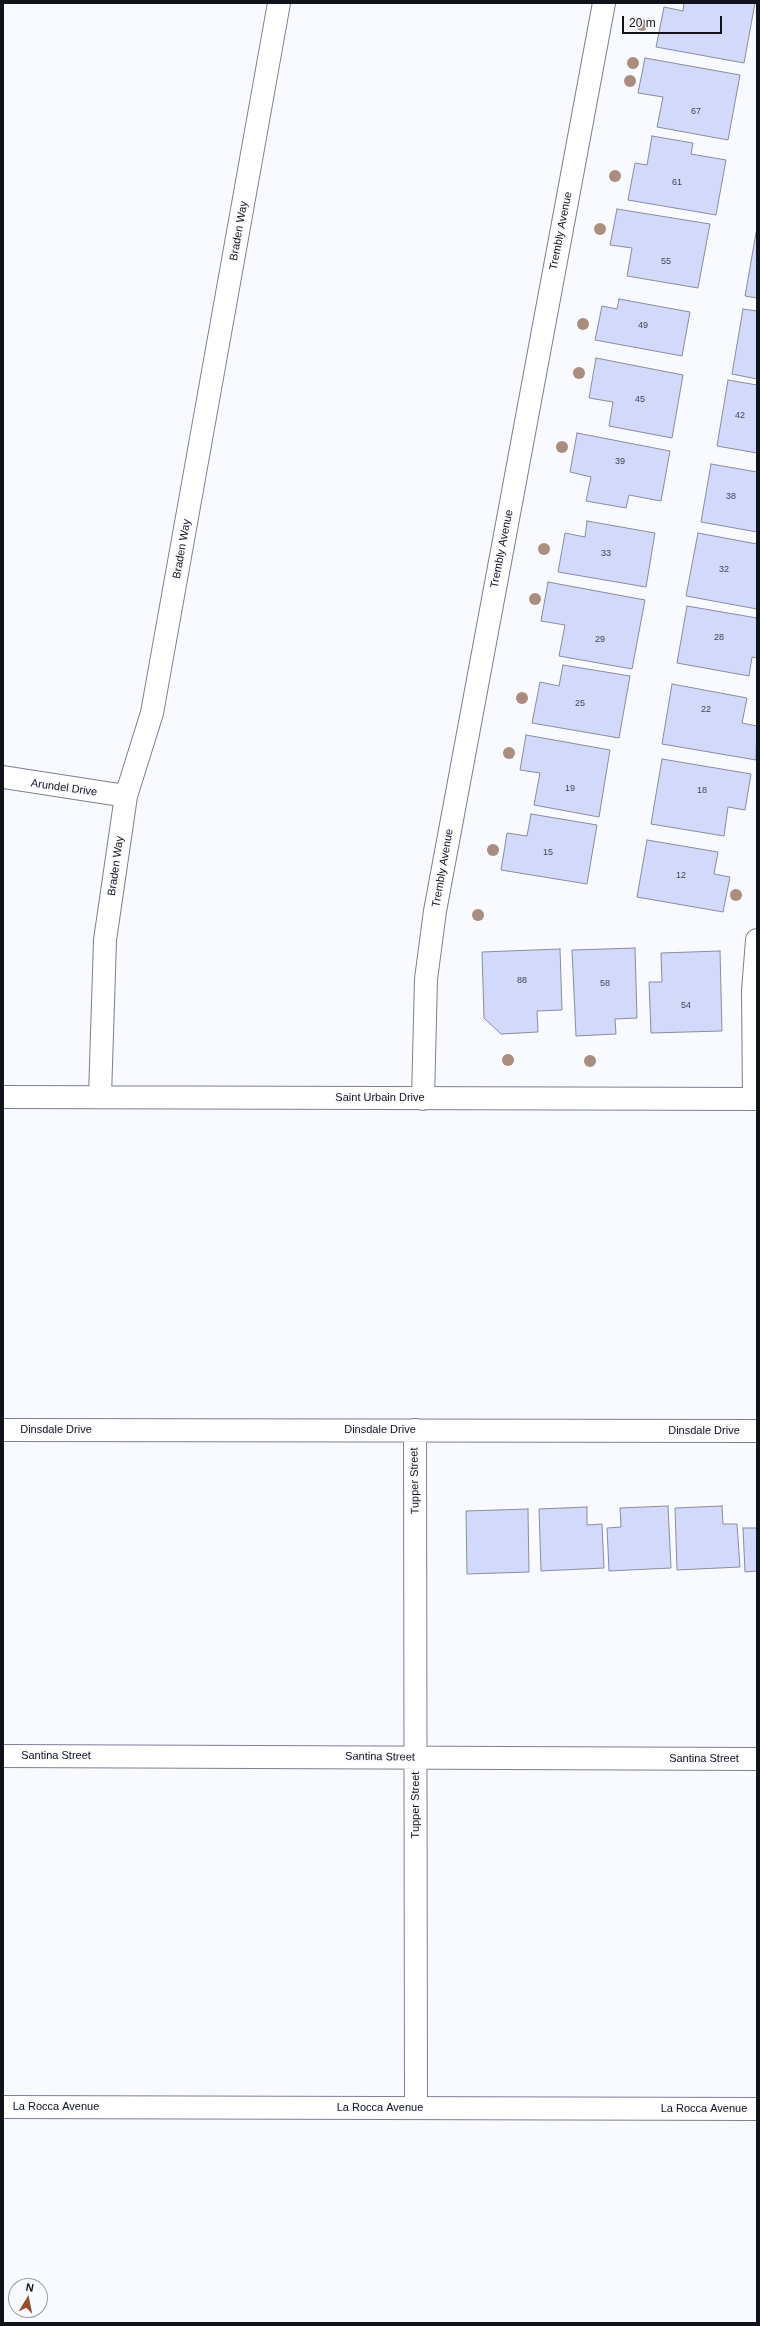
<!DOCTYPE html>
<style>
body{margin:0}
#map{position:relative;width:760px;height:2326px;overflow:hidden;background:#f9faff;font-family:Helvetica,sans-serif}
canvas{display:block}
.frame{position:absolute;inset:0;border:4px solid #11131a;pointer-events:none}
.north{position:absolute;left:8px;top:2278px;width:40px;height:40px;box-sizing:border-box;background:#f9faff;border:1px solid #9c9ea3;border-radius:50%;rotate:10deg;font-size:11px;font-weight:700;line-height:16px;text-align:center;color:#11131a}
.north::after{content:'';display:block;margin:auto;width:14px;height:18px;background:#964f2a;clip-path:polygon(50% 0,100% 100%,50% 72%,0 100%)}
.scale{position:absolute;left:622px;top:16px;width:100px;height:18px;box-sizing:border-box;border:2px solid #11131a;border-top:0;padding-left:5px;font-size:12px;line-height:14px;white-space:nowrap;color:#11131a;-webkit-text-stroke:3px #f9faff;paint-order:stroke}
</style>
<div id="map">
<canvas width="760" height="2326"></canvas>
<div class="frame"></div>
<div class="north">N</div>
<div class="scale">20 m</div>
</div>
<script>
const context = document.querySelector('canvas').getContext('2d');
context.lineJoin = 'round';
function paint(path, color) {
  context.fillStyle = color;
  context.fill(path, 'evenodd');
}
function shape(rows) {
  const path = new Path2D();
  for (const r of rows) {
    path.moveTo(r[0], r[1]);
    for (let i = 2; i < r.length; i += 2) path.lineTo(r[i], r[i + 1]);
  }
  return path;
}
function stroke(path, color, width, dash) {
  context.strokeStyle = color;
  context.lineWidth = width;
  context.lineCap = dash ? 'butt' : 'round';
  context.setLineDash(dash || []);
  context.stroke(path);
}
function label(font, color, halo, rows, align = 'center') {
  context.font = font + ' Helvetica,sans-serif';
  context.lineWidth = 3.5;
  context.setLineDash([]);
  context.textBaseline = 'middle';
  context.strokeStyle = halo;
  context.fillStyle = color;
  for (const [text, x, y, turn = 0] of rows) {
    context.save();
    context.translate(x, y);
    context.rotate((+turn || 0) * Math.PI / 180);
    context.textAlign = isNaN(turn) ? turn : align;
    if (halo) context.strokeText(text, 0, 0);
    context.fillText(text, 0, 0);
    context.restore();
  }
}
const building = shape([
 [684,3,755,3,744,63,656,47,664,7,683,11,684,3],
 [645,58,740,75,728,140,657,127,663,97,638,93,645,58],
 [652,136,693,143,691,154,726,160,716,215,628,200,635,163,647,165,652,136],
 [617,209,710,224,698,288,627,276,632,248,610,245,617,209],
 [756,233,757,233,757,298,745,296,756,233],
 [619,299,690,312,682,356,595,340,602,306,617,309,619,299],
 [743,309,757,311,757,379,732,374,743,309],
 [596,358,683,375,672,438,609,426,613,402,589,398,596,358],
 [728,380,757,385,757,453,717,446,728,380],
 [577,433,670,451,661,501,629,495,626,508,586,501,591,477,570,472,577,433],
 [711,464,757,472,757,532,701,522,711,464],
 [587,521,655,533,646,587,558,572,565,533,585,537,587,521],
 [698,533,757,544,757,609,686,596,698,533],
 [548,582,645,600,632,669,559,656,565,625,541,621,548,582],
 [687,606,757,618,757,658,752,657,749,676,677,663,687,606],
 [563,665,630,676,619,738,532,723,540,682,559,686,563,665],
 [672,684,747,698,742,723,757,726,756,760,662,744,672,684],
 [526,735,610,750,599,817,534,805,540,773,520,770,526,735],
 [662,759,751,774,745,810,728,807,724,836,651,824,662,759],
 [531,814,597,825,587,884,501,870,507,833,527,836,531,814],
 [647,840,718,852,714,874,730,877,723,912,637,897,647,840],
 [635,948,637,1018,615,1019,616,1034,576,1036,572,950,635,948],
 [560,949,562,1010,537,1011,538,1032,501,1034,484,1018,482,952,560,949],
 [720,951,722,1031,651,1033,649,982,662,982,661,953,720,951],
 [668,1506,671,1568,609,1571,607,1528,621,1527,620,1508,668,1506],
 [722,1506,723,1524,737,1524,740,1567,677,1570,675,1508,722,1506],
 [587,1507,587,1525,602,1524,604,1568,541,1571,539,1509,587,1507],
 [528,1509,529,1572,467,1574,466,1511,528,1509],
 [743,1528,757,1528,757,1571,745,1572,743,1528]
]);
paint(building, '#d3d9fb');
stroke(building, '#888c9f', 1);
const minor = shape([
 [3,777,126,796],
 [100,1096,105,940,126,796,152,713,279,3],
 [3,1097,757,1099],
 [423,1099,426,979,435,911,604,3],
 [754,1099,753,991,757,940],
 [3,1430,757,1431],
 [415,1430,416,2108],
 [3,1756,757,1759]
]);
const tertiary = shape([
 [3,2107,757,2109]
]);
stroke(minor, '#7b7f92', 24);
stroke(tertiary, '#7b7f92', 24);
stroke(minor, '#fff', 22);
stroke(tertiary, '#fff', 22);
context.fillStyle = '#ab8d7f';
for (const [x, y] of [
 [642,25],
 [633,63],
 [630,81],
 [615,176],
 [600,229],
 [583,324],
 [579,373],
 [562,447],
 [544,549],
 [535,599],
 [522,698],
 [509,753],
 [493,850],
 [736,895],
 [478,915],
 [508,1060],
 [590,1061]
]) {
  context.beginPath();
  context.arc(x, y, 6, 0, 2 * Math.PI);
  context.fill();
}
label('9px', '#424452', null, [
 ["67",696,112],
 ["61",677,183],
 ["55",666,262],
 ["49",643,326],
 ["45",640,400],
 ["42",740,416],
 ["39",620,462],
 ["38",731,497],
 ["33",606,554],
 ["32",724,570],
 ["28",719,638],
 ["29",600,640],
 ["25",580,704],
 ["22",706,710],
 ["19",570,789],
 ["18",702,791],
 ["15",548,853],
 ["12",681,876],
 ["88",522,981],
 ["58",605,984],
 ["54",686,1006]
]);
label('11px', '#11131a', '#f9faff', [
 ["Braden Way",239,231,-80],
 ["Trembly Avenue",561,231,-79],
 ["Braden Way",182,549,-80],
 ["Trembly Avenue",502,549,-79],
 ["Arundel Drive",64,788,8],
 ["Braden Way",116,866,-82],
 ["Trembly Avenue",443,868,-80],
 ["Saint Urbain Drive",380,1098],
 ["Dinsdale Drive",56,1430],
 ["Dinsdale Drive",380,1430],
 ["Dinsdale Drive",704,1431],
 ["Tupper Street",415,1481,-91],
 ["Santina Street",56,1756],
 ["Santina Street",380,1757,1],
 ["Santina Street",704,1759],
 ["Tupper Street",416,1805,-90],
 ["La Rocca Avenue",56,2107],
 ["La Rocca Avenue",380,2108],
 ["La Rocca Avenue",704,2109]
]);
</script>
